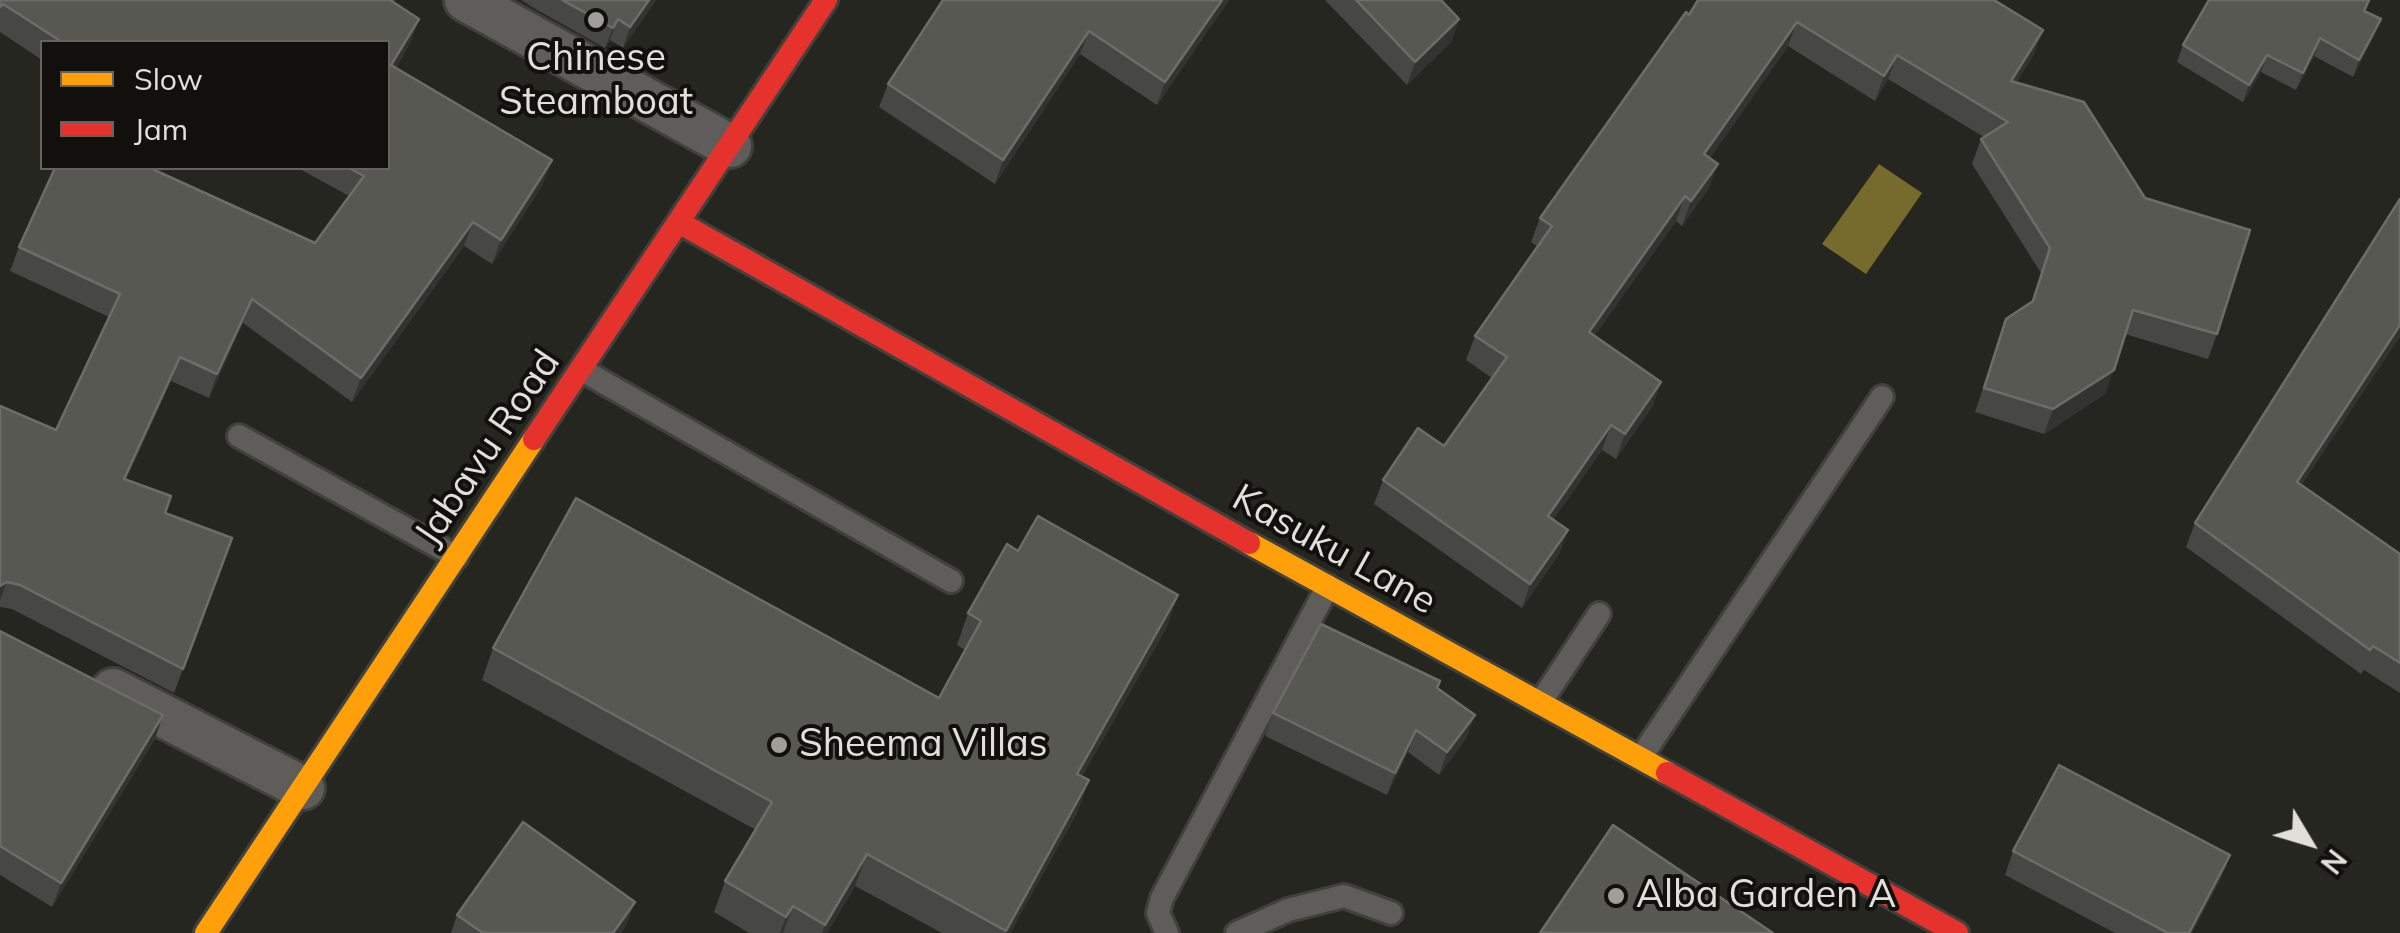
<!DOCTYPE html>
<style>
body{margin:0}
#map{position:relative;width:2400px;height:933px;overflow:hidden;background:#262621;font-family:Mulish,sans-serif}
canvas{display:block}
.legend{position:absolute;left:40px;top:40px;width:350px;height:130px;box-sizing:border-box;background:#11100c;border:2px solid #64635e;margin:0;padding:12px 18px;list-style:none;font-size:30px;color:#e0dfd9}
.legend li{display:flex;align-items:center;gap:20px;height:50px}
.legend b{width:50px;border:2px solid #64635e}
.north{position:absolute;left:2260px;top:793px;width:100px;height:100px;-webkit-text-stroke:8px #11100c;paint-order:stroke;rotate:128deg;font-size:28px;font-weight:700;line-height:40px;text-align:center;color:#e0dfd9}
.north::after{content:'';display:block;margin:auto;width:35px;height:45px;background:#e0dfd9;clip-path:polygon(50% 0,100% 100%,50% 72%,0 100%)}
</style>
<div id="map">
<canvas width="2400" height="933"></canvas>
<ul class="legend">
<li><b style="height:12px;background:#ff9f0a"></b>Slow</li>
<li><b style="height:12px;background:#e5322d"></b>Jam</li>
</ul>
<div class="north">N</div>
</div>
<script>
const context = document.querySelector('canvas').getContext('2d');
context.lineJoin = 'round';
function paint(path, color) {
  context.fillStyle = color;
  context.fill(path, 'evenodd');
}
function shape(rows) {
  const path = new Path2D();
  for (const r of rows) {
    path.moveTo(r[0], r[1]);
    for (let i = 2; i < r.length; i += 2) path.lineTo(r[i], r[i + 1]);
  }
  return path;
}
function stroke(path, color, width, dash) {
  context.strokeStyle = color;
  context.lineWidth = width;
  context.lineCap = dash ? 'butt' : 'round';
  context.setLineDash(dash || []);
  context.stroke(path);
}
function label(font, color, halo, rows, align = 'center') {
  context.font = font + ' Mulish,sans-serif';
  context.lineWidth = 8;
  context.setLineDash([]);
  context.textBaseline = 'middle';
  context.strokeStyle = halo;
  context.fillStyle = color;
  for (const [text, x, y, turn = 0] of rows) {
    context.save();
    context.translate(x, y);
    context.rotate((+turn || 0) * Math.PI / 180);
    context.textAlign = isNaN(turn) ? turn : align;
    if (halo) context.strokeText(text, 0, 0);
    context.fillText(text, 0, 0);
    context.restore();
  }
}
paint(shape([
 [1879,164,1922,193,1866,274,1822,244]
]), '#766a2c');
const lane = shape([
 [582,370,951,581],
 [239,436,457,557],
 [1540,703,1599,614],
 [1641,757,1882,397],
 [1167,933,1158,913,1162,898,1328,586],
 [1237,933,1288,910,1344,896,1391,913]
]);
const street = shape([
 [466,0,730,146],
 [113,690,303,788]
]);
const slow = shape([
 [1249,543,1667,773],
 [206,933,534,439]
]);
const jam = shape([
 [680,223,1249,543],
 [534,439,826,0],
 [1667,773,1957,933]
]);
stroke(lane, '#41413c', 28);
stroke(street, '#41413c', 48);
stroke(slow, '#41413c', 28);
stroke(jam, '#41413c', 28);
stroke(lane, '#5e5d59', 22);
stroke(street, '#5e5d59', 42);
stroke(slow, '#ff9f0a', 22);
stroke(jam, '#e5322d', 22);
paint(shape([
 [0,0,395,0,393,3,419,19,410,43,396,68,543,184,492,264,464,246,352,402,243,323,209,398,171,381,126,480,165,513,232,538,174,693,12,609,0,607,0,406,56,430,109,317,10,271,19,247,315,243,349,196,298,168,388,168,388,42,42,42,42,60,0,32],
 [521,0,656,0,623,48,610,40,605,48,537,10],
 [943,0,1229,0,1157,105,1080,54,995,184,879,107,888,84],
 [1325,0,1441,0,1459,19,1451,42,1407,85],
 [1698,0,2034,54,2016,83,2217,334,2208,359,2125,334,2105,394,2044,434,1975,412,2006,319,2032,302,2041,273,1972,164,1981,139,1984,137,1888,79,1875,101,1788,46,1710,158,1709,188,1682,226,1676,221,1595,335,1661,382,1652,407,1616,459,1602,450,1553,520,1568,530,1559,554,1522,608,1374,504,1383,480,1444,446,1492,378,1466,360,1475,336,1537,246,1531,242,1540,218],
 [2366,12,2374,36,2353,77,2314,56,2296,90,2261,72,2243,102,2177,62,2183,45],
 [2400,199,2400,336,2301,485,2400,554,2400,693,2364,670,2361,674,2186,547,2195,523],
 [968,613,1167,627,1082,776,1078,811,1010,933,942,933,855,886,827,933,749,933,714,912,725,881,756,830,482,680,493,648,939,698,965,650,957,645],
 [0,631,155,739,52,907,0,875],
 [1437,689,1467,737,1439,775,1408,752,1387,795,1265,736,1273,713],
 [2013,851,2230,855,2221,878,2192,933,2115,933,2005,875],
 [635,902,626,925,621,933,451,933,457,915]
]), '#474743');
paint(shape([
 [649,0,656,0,623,48,630,27],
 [1222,0,1229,0,1157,105,1165,82],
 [419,19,410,43,388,81,391,65],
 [618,19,610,40,605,48,613,28],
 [1459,19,1451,42,1407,85,1415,62],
 [2381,19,2374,36,2353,77,2359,60],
 [1797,22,1788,46,1696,179,1704,154],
 [2043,30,2034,54,2002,106,2011,81],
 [1089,31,1080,54,995,184,1003,160],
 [2320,38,2314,56,2296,90,2303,73],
 [1897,55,1888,79,1875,101,1884,76],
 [2267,55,2261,72,2243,102,2249,85],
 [552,160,543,184,492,264,501,240],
 [1718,164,1709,188,1682,226,1691,201],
 [1685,196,1676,221,1580,356,1589,332],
 [473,222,464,246,352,402,361,378],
 [252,299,243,323,209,398,217,374],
 [2400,325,2400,336,2288,506,2297,482],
 [180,357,171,381,115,503,124,479],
 [2114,370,2105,394,2044,434,2053,409],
 [1661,382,1652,407,1616,459,1625,434],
 [1611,425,1602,450,1539,540,1548,516],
 [1568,530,1559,554,1522,608,1530,584],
 [7,582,0,600,0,586],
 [1178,595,1167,627,1066,805,1077,774],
 [163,715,155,739,52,907,61,883],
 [1475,715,1467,737,1439,775,1447,752],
 [1416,730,1408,752,1387,795,1395,773],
 [1089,780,1078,811,1010,933,1005,933],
 [867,854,855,886,827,933,822,933,825,925],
 [2230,855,2221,878,2192,933,2189,933],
 [635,902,626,925,621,933,613,933],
 [793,906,783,933,780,933,786,917]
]), '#33332f');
const building = shape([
 [0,0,390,0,419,19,391,65,552,160,501,240,473,222,361,378,252,299,217,374,180,357,124,479,171,496,165,513,232,538,183,669,20,585,7,582,0,586,0,406,56,430,120,294,19,247,55,168,150,168,315,243,364,176,349,168,388,168,388,42,62,42,3,4,0,7,0,0],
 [562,0,649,0,630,27,618,19,613,28,562,0],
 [943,0,1222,0,1165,82,1089,31,1003,160,888,84,943,0],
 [1356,0,1441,0,1459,19,1415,62,1356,0],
 [1698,0,1994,0,2043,30,2011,81,2084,102,2145,198,2250,230,2217,334,2133,310,2114,370,2053,409,1984,388,2006,319,2033,301,2050,248,1981,139,2008,122,1897,55,1884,76,1797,22,1704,154,1718,164,1691,201,1685,196,1589,332,1661,382,1625,434,1611,425,1548,516,1568,530,1530,584,1383,480,1418,428,1444,446,1507,357,1475,336,1552,226,1540,218,1686,12,1689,15,1698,0],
 [2209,0,2369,0,2364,11,2381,19,2359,60,2320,38,2303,73,2267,55,2249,85,2183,45,2209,0],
 [2400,199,2400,325,2297,482,2400,554,2400,663,2373,646,2370,650,2195,523,2400,199],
 [576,498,939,698,981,621,968,613,1007,544,1018,551,1038,516,1178,595,1077,774,1089,780,1006,931,867,854,825,925,793,906,786,917,725,881,772,802,493,648,576,498],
 [1321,624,1440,681,1437,688,1475,715,1447,752,1416,730,1395,773,1273,713,1321,624],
 [0,631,163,715,61,883,0,846,0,631],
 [2059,765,2230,855,2189,933,2168,933,2013,851,2059,765],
 [523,822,635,902,613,933,483,933,457,915,523,822],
 [1613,825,1773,933,1540,933,1613,825]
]);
paint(building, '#585853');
stroke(building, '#6d6d68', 2.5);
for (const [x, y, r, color] of [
 [596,20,10,"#9f9e99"],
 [779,745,10,"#9f9e99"],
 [1616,896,10,"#9f9e99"]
]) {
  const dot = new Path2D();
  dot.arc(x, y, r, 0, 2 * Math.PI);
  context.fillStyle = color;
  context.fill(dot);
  stroke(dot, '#11100c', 4);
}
label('38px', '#e0dfd9', '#11100c', [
 ["Chinese",596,59,"center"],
 ["Steamboat",596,103,"center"],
 ["Sheema Villas",799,745],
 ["Alba Garden A",1636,896]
], 'left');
label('38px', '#e0dfd9', '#11100c', [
 ["Jabavu Road",488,448,-56],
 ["Kasuku Lane",1334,550,29]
]);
</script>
